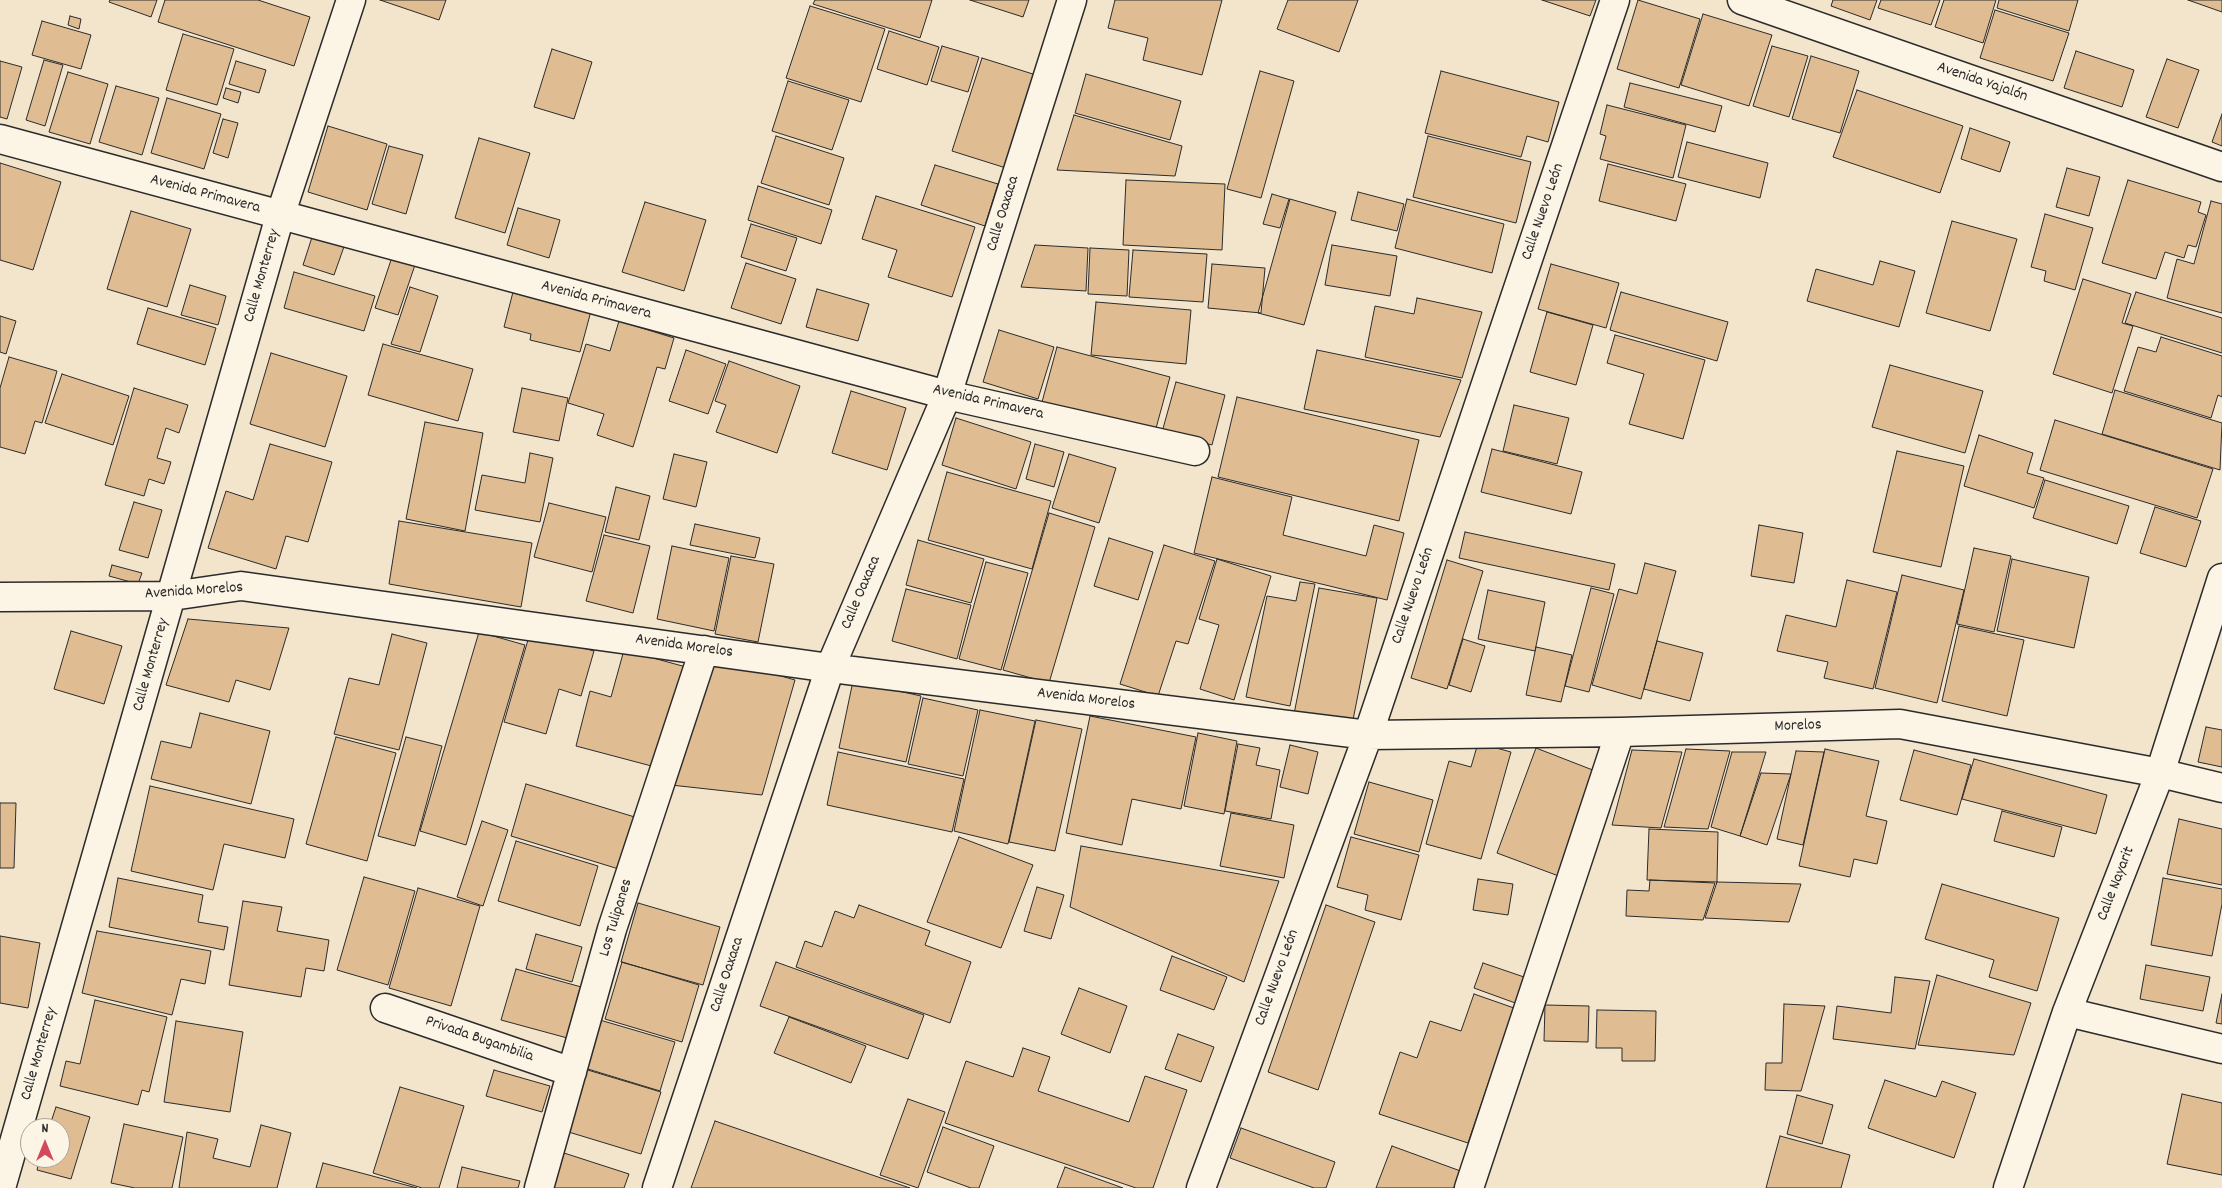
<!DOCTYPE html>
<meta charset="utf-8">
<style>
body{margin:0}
#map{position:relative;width:2222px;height:1188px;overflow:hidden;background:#f3e4cc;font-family:Dekko,sans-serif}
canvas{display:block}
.north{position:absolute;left:20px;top:1118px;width:50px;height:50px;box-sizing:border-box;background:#fcf5e5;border:1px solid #a8a49b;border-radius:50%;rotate:0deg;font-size:14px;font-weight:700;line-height:20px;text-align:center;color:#2b2b2b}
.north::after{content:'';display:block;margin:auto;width:18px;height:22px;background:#d1495b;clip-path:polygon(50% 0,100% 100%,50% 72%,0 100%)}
</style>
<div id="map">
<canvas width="2222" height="1188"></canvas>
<div class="north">N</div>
</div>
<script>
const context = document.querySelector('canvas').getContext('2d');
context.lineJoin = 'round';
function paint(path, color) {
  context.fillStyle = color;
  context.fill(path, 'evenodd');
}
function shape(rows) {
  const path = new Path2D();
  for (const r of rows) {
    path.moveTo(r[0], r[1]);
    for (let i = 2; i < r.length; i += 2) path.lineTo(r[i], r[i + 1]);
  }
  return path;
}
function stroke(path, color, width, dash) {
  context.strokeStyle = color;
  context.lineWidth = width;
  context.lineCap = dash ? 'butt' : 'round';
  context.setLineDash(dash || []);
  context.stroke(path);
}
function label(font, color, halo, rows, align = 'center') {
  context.font = font + ' Dekko,sans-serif';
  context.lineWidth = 4.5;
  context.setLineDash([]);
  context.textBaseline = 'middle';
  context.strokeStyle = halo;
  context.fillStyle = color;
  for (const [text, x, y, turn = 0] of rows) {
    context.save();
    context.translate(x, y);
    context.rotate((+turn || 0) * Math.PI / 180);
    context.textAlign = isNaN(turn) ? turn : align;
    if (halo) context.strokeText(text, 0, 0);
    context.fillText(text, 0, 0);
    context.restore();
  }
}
const building = shape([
 [110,0,157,0,151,17,109,2,110,0],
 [165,0,258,0,310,17,294,66,158,22,165,0],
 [380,0,446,0,439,20,380,0],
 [815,0,932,0,920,38,813,4,815,0],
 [970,0,1029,0,1023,17,970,0],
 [1115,0,1222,0,1202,75,1143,60,1148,38,1108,28,1115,0],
 [1288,0,1358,0,1339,52,1277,29,1288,0],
 [1542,0,1596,0,1590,16,1542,0],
 [1638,0,1700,19,1679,88,1617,69,1638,0],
 [1833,0,1877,0,1870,20,1831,6,1833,0],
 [1881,0,1940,0,1931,25,1878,8,1881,0],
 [1944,0,1996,0,1983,43,1935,27,1944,0],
 [1999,0,2078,0,2069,31,1997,8,1999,0],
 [2188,0,2222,0,2222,12,2188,0],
 [810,6,885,29,861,102,786,78,810,6],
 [1995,10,2069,33,2053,81,1980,58,1995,10],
 [1703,14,1772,35,1749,106,1681,85,1703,14],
 [70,16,81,19,79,29,68,25,70,16],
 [42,21,91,35,81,69,32,55,42,21],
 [889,31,939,47,927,85,877,69,889,31],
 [183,34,234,49,217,105,166,90,183,34],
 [942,46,979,57,968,92,931,81,942,46],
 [1772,46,1808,56,1789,117,1753,106,1772,46],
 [552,49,592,62,574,119,534,107,552,49],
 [2076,51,2134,70,2122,107,2064,88,2076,51],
 [1811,56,1859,71,1840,133,1792,119,1811,56],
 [982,58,1036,75,1006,168,952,151,982,58],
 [2167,59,2199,70,2178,128,2146,117,2167,59],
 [44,60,63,65,45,126,26,120,44,60],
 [0,61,22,67,7,119,0,117,0,61],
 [236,61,266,70,259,93,229,84,236,61],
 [1260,71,1294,81,1261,198,1227,189,1260,71],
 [1441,71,1559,102,1548,142,1527,136,1521,157,1425,133,1441,71],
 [68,72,108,84,90,144,49,132,68,72],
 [1086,74,1181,101,1170,140,1075,113,1086,74],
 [788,81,849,100,832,150,772,131,788,81],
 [1630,83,1722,106,1715,132,1624,107,1630,83],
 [116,86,159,98,142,155,99,142,116,86],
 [226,88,241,92,238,103,223,98,226,88],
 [1857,90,1963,126,1940,193,1833,157,1857,90],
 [167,98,221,114,204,169,151,153,167,98],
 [1607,105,1686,125,1673,178,1600,159,1606,136,1600,134,1607,105],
 [2222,114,2222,146,2212,142,2222,114],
 [1074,115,1182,146,1175,176,1057,170,1074,115],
 [223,119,238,123,228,158,213,153,223,119],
 [328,126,387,144,367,210,308,192,328,126],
 [1970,128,2010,142,2000,172,1961,159,1970,128],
 [776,136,844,158,829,205,761,183,776,136],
 [1428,136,1531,162,1516,223,1413,197,1428,136],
 [479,138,530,153,505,233,455,218,479,138],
 [1687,142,1768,163,1760,198,1678,177,1687,142],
 [389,146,423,155,406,214,372,204,389,146],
 [0,163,61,182,33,270,0,260,0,163],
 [1608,164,1686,184,1676,221,1599,201,1608,164],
 [935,165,998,184,985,226,921,205,935,165],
 [2067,168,2100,177,2089,216,2056,207,2067,168],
 [1126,180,1225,184,1222,250,1123,245,1126,180],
 [2128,180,2201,202,2198,212,2206,215,2196,247,2188,245,2184,258,2165,252,2156,279,2102,263,2128,180],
 [758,186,832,210,821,244,748,220,758,186],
 [1358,192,1404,204,1397,231,1351,220,1358,192],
 [1272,194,1289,199,1280,228,1263,224,1272,194],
 [876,196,975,227,952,297,888,277,897,250,862,239,876,196],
 [1290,199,1336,212,1304,325,1258,313,1290,199],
 [1407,199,1504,224,1492,273,1395,248,1407,199],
 [2211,201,2222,204,2222,313,2167,298,2177,259,2194,264,2211,201],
 [645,202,706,220,684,291,622,272,645,202],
 [518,208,560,220,549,258,507,245,518,208],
 [131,211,191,229,167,307,107,289,131,211],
 [2045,214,2093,228,2075,290,2044,281,2046,271,2031,267,2045,214],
 [1952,221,2017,239,1990,331,1926,313,1952,221],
 [751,224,797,238,786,271,741,257,751,224],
 [314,231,346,241,334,275,303,265,314,231],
 [1035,245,1088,248,1086,291,1021,287,1035,245],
 [1332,245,1397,256,1390,296,1325,285,1332,245],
 [1090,248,1129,250,1127,296,1088,294,1090,248],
 [1133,250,1207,254,1203,302,1129,297,1133,250],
 [393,254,416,262,398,315,375,308,393,254],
 [1880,261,1915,271,1899,327,1807,301,1816,269,1873,285,1880,261],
 [746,263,796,279,781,324,731,308,746,263],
 [1212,264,1265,268,1261,313,1208,308,1212,264],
 [1551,264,1619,283,1606,328,1538,309,1551,264],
 [294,272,375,296,364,331,284,308,294,272],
 [2083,279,2131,294,2122,323,2133,326,2112,393,2053,374,2083,279],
 [190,285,226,296,218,325,181,315,190,285],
 [410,287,438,296,420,352,391,344,410,287],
 [817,289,869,304,858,341,806,327,817,289],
 [513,292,591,311,580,352,530,340,531,334,504,327,513,292],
 [1621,292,1728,322,1717,361,1610,330,1621,292],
 [2136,292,2222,318,2222,353,2125,323,2136,292],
 [1417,298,1482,312,1462,378,1365,357,1375,306,1414,314,1417,298],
 [1096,302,1191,310,1186,364,1091,355,1096,302],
 [148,308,216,328,205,365,137,344,148,308],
 [1547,312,1593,325,1576,385,1530,372,1547,312],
 [0,316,16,321,6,354,0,352,0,316],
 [619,321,674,338,665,369,657,367,633,447,597,435,604,414,568,403,586,344,610,351,619,321],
 [999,330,1054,347,1038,399,983,382,999,330],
 [1615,335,1705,360,1683,439,1629,424,1644,374,1607,363,1615,335],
 [2161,337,2222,356,2222,397,2218,395,2211,418,2124,391,2138,347,2156,352,2161,337],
 [383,344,473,369,458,421,368,395,383,344],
 [1057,347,1170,377,1155,432,1042,402,1057,347],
 [686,350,726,364,708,414,669,401,686,350],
 [1317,350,1461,380,1440,437,1304,409,1317,350],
 [271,353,347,376,325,447,250,424,271,353],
 [9,357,57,371,42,423,35,421,25,454,0,447,0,388,9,357],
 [729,361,800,386,777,453,716,432,726,405,715,401,729,361],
 [1890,365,1983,391,1965,453,1872,427,1890,365],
 [62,374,129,396,113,445,45,423,62,374],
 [1176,382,1225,395,1212,445,1162,432,1176,382],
 [134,388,188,405,179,433,166,428,157,458,171,462,164,484,149,479,144,496,105,485,134,388],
 [522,388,568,398,559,441,513,432,522,388],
 [2115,390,2222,423,2220,470,2102,434,2115,390],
 [851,391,906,408,887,470,832,453,851,391],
 [1237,397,1419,440,1399,521,1218,477,1237,397],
 [1514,405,1569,418,1557,464,1503,451,1514,405],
 [956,418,1031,442,1016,489,942,465,956,418],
 [2055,420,2213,469,2197,518,2040,470,2055,420],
 [425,422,483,433,465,531,406,519,425,422],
 [1979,435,2033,453,2027,473,2044,478,2034,508,1964,486,1979,435],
 [270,444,332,462,308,542,286,536,276,569,208,548,226,491,253,500,270,444],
 [1035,444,1064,452,1054,487,1026,479,1035,444],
 [1492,449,1582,472,1571,514,1481,492,1492,449],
 [1897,451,1964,466,1941,567,1873,552,1897,451],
 [530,453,553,458,540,522,475,510,482,475,525,483,530,453],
 [674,454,707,462,696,507,663,499,674,454],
 [1069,454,1116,468,1099,523,1052,508,1069,454],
 [947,472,1051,501,1032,569,928,540,947,472],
 [1212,477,1292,497,1283,535,1366,556,1374,525,1404,533,1387,600,1194,553,1212,477],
 [2045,480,2129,506,2117,544,2033,518,2045,480],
 [616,487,650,496,639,540,605,532,616,487],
 [134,502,162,510,148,558,119,550,134,502],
 [549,503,606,517,592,572,534,557,549,503],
 [2155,507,2201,521,2186,567,2140,553,2155,507],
 [1049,513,1095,527,1049,683,1003,670,1049,513],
 [399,521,532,543,521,607,389,584,399,521],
 [695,524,760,538,755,558,690,545,695,524],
 [1759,525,1803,533,1794,583,1751,576,1759,525],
 [1465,532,1615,564,1609,590,1459,558,1465,532],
 [604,535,650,546,633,613,586,601,604,535],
 [1109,538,1153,552,1138,600,1094,586,1109,538],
 [918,540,984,559,971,603,906,585,918,540],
 [1164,545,1215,561,1188,644,1176,641,1158,696,1120,684,1164,545],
 [672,546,729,558,714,631,657,619,672,546],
 [1974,548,2011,556,1994,632,1957,624,1974,548],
 [731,556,774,564,758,642,715,634,731,556],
 [1217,559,1271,576,1234,700,1200,689,1219,625,1199,619,1217,559],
 [2012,559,2089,577,2074,648,1997,631,2012,559],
 [1447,560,1483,571,1447,689,1411,678,1447,560],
 [986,562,1028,573,1001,670,959,659,986,562],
 [1645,563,1676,571,1641,699,1592,685,1619,589,1637,594,1645,563],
 [112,565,142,573,138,584,109,576,112,565],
 [1902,575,1964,590,1937,703,1875,688,1902,575],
 [1847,580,1897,592,1873,689,1824,678,1828,662,1777,651,1786,615,1836,627,1847,580],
 [1300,582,1315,584,1290,706,1246,697,1267,596,1296,601,1300,582],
 [1319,588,1377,598,1352,725,1294,714,1319,588],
 [1591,588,1614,594,1589,692,1565,686,1591,588],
 [906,589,971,605,957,659,892,641,906,589],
 [1488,590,1545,602,1535,651,1478,639,1488,590],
 [188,619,289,628,270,690,236,680,229,702,166,685,188,619],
 [1959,626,2024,640,2007,716,1942,701,1959,626],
 [71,631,122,646,104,704,54,689,71,631],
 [479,632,525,645,466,845,420,831,479,632],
 [530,633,594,651,581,696,559,689,546,734,504,722,530,633],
 [392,634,427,643,399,750,334,734,349,678,379,685,392,634],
 [1463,639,1485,646,1471,692,1449,685,1463,639],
 [1657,641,1703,653,1690,701,1644,689,1657,641],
 [1536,647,1572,655,1561,702,1526,695,1536,647],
 [624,650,686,667,659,768,576,746,590,691,611,697,624,650],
 [708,655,795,680,762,795,671,785,708,655],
 [853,681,921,696,906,762,839,748,853,681],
 [923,698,978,710,963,776,908,764,923,698],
 [980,710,1035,721,1008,844,954,831,980,710],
 [200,713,270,731,251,804,151,779,161,741,191,748,200,713],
 [1090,716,1196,737,1181,809,1132,799,1122,845,1066,833,1090,716],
 [1036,720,1082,729,1055,851,1009,842,1036,720],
 [2206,727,2222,730,2222,767,2198,762,2206,727],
 [1198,733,1237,741,1224,814,1184,806,1198,733],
 [336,737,396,753,367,861,306,844,336,737],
 [406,737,442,746,415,846,378,836,406,737],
 [1478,743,1511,752,1481,859,1426,844,1449,761,1471,767,1478,743],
 [1238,744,1260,748,1256,765,1280,770,1271,819,1225,811,1238,744],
 [1290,745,1318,752,1308,794,1280,787,1290,745],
 [1536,748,1603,774,1564,878,1497,853,1536,748],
 [1686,749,1730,751,1708,829,1664,827,1686,749],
 [1825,749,1879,761,1866,816,1887,821,1877,864,1854,859,1850,877,1799,866,1825,749],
 [1632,750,1682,752,1661,828,1612,825,1632,750],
 [1914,750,1971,765,1957,815,1900,800,1914,750],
 [1796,751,1824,752,1803,845,1777,839,1796,751],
 [838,752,964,779,952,832,827,805,838,752],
 [1732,752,1766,752,1740,836,1711,827,1732,752],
 [1974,759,2107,795,2096,834,1962,799,1974,759],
 [1761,773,1791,774,1767,845,1740,836,1761,773],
 [1369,782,1433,800,1419,852,1354,834,1369,782],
 [526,784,638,818,622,870,511,836,526,784],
 [150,786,294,819,285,858,224,844,213,890,131,871,150,786],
 [0,803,16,803,14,868,0,868,0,803],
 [2002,811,2062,827,2054,857,1994,841,2002,811],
 [1231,813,1294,825,1284,878,1220,866,1231,813],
 [2179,819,2222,829,2222,885,2167,874,2179,819],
 [482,821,508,830,483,906,457,897,482,821],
 [1649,829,1718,832,1717,882,1647,880,1649,829],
 [959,837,1033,865,1001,948,927,922,959,837],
 [1351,837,1419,855,1401,920,1365,910,1368,895,1337,887,1351,837],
 [516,841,598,866,580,926,498,901,516,841],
 [1081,846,1279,881,1244,982,1070,907,1081,846],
 [364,877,415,891,388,985,337,970,364,877],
 [118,878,203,895,198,922,228,927,224,950,109,927,118,878],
 [2163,878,2222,889,2222,904,2212,956,2151,945,2163,878],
 [1478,879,1513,884,1508,915,1473,910,1478,879],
 [1650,880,1715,883,1703,920,1626,916,1627,890,1649,891,1650,880],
 [1717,882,1801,884,1789,922,1705,918,1717,882],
 [1942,884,2059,918,2037,991,1989,977,1994,960,1925,939,1942,884],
 [1037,887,1064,895,1051,939,1024,931,1037,887],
 [418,888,480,906,451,1006,389,988,418,888],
 [243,901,282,907,277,931,329,940,324,971,306,968,301,997,229,985,243,901],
 [638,903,720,927,703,985,621,962,638,903],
 [859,905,930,931,925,945,971,962,950,1023,796,967,805,941,822,947,835,911,854,918,859,905],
 [1326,905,1375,922,1318,1090,1268,1072,1326,905],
 [97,931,211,951,205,984,181,979,172,1015,82,993,97,931],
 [536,934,582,947,572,982,526,969,536,934],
 [0,936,40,943,28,1008,0,1003,0,936],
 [1172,956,1227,977,1214,1010,1160,990,1172,956],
 [622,962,699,985,682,1042,605,1019,622,962],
 [776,962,924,1015,908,1059,760,1006,776,962],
 [1483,963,1527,978,1518,1004,1474,988,1483,963],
 [2146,965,2210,977,2203,1011,2140,999,2146,965],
 [516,969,585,988,571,1039,501,1020,516,969],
 [1937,975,2031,1003,2014,1055,1918,1045,1937,975],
 [1895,977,1930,981,1915,1049,1833,1039,1837,1006,1891,1013,1895,977],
 [1079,988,1127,1006,1110,1053,1061,1034,1079,988],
 [1474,994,1514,1008,1468,1143,1379,1114,1400,1052,1417,1058,1430,1021,1461,1031,1474,994],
 [2222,994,2222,1024,2216,1023,2222,994],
 [95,1000,167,1017,149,1092,142,1090,138,1105,60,1086,66,1061,80,1064,95,1000],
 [1784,1004,1825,1006,1801,1091,1765,1090,1766,1063,1782,1063,1784,1004],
 [1545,1005,1589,1006,1588,1042,1544,1041,1545,1005],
 [1597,1010,1656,1011,1655,1061,1622,1061,1622,1048,1596,1048,1597,1010],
 [789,1017,866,1046,851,1083,774,1053,789,1017],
 [593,1018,675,1042,660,1091,578,1066,593,1018],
 [176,1021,243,1032,230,1112,164,1102,176,1021],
 [1178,1034,1214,1047,1201,1082,1165,1069,1178,1034],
 [1023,1048,1050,1057,1038,1091,1129,1122,1145,1076,1187,1090,1153,1188,1136,1188,945,1123,966,1061,1013,1077,1023,1048],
 [581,1068,661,1092,641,1154,562,1130,581,1068],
 [494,1070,550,1086,542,1112,486,1096,494,1070],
 [1885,1080,1936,1097,1942,1081,1976,1093,1954,1158,1868,1128,1885,1080],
 [400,1087,464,1106,439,1188,422,1188,373,1173,400,1087],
 [2182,1094,2222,1103,2222,1175,2167,1164,2182,1094],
 [1797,1095,1833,1105,1822,1144,1787,1134,1797,1095],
 [908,1099,945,1112,918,1188,880,1175,908,1099],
 [56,1107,90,1117,71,1179,37,1170,40,1158,60,1158,60,1128,49,1128,56,1107],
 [715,1121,910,1188,691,1188,715,1121],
 [124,1124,183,1137,172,1188,135,1188,111,1183,124,1124],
 [261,1125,291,1133,277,1188,179,1188,187,1132,218,1139,213,1158,250,1167,261,1125],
 [943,1127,994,1146,979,1188,971,1188,927,1172,943,1127],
 [1241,1128,1335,1162,1326,1188,1314,1188,1230,1158,1241,1128],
 [1780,1136,1850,1155,1841,1188,1766,1188,1780,1136],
 [1392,1146,1466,1173,1461,1188,1376,1188,1392,1146],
 [564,1153,629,1174,624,1188,552,1188,564,1153],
 [323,1163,365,1174,417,1188,316,1188,323,1163],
 [462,1167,520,1181,518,1188,457,1188,462,1167],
 [1065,1167,1123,1188,1057,1188,1065,1167]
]);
paint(building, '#dfbc91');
stroke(building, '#2b2b2b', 1);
const minor = shape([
 [1742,0,2222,167],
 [0,139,947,395,1195,451],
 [0,597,172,596,241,586,830,668,1368,735,1620,732,1900,724,2160,773,2222,788],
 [385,1008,572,1072],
 [2067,1012,2222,1049],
 [1,1188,280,216,351,0],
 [539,1188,612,929,704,650],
 [657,1188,830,668,947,395,1072,0],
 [1201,1188,1368,735,1615,0],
 [1469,1188,1620,732],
 [2008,1188,2067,1012,2160,773,2222,578]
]);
stroke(minor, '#2b2b2b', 31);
stroke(minor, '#fcf5e5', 28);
label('16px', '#2b2b2b', '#fcf5e5', [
 ["Avenida Yajalón",1982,83,19],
 ["Avenida Primavera",205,195,15],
 ["Calle Nuevo León",1544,212,-71],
 ["Calle Oaxaca",1004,214,-73],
 ["Calle Monterrey",263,276,-74],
 ["Avenida Primavera",596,301,15],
 ["Avenida Primavera",988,403,13],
 ["Avenida Morelos",194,592,-4],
 ["Calle Oaxaca",862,593,-67],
 ["Calle Nuevo León",1414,596,-71],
 ["Avenida Morelos",684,647,8],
 ["Calle Monterrey",152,665,-74],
 ["Avenida Morelos",1086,700,7],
 ["Morelos",1798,727,-2],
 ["Calle Nayarit",2117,884,-69],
 ["Los Tulipanes",617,918,-73],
 ["Calle Oaxaca",728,975,-72],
 ["Calle Nuevo León",1278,978,-70],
 ["Privada Bugambilia",479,1040,19],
 ["Calle Monterrey",40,1054,-74]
]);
</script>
